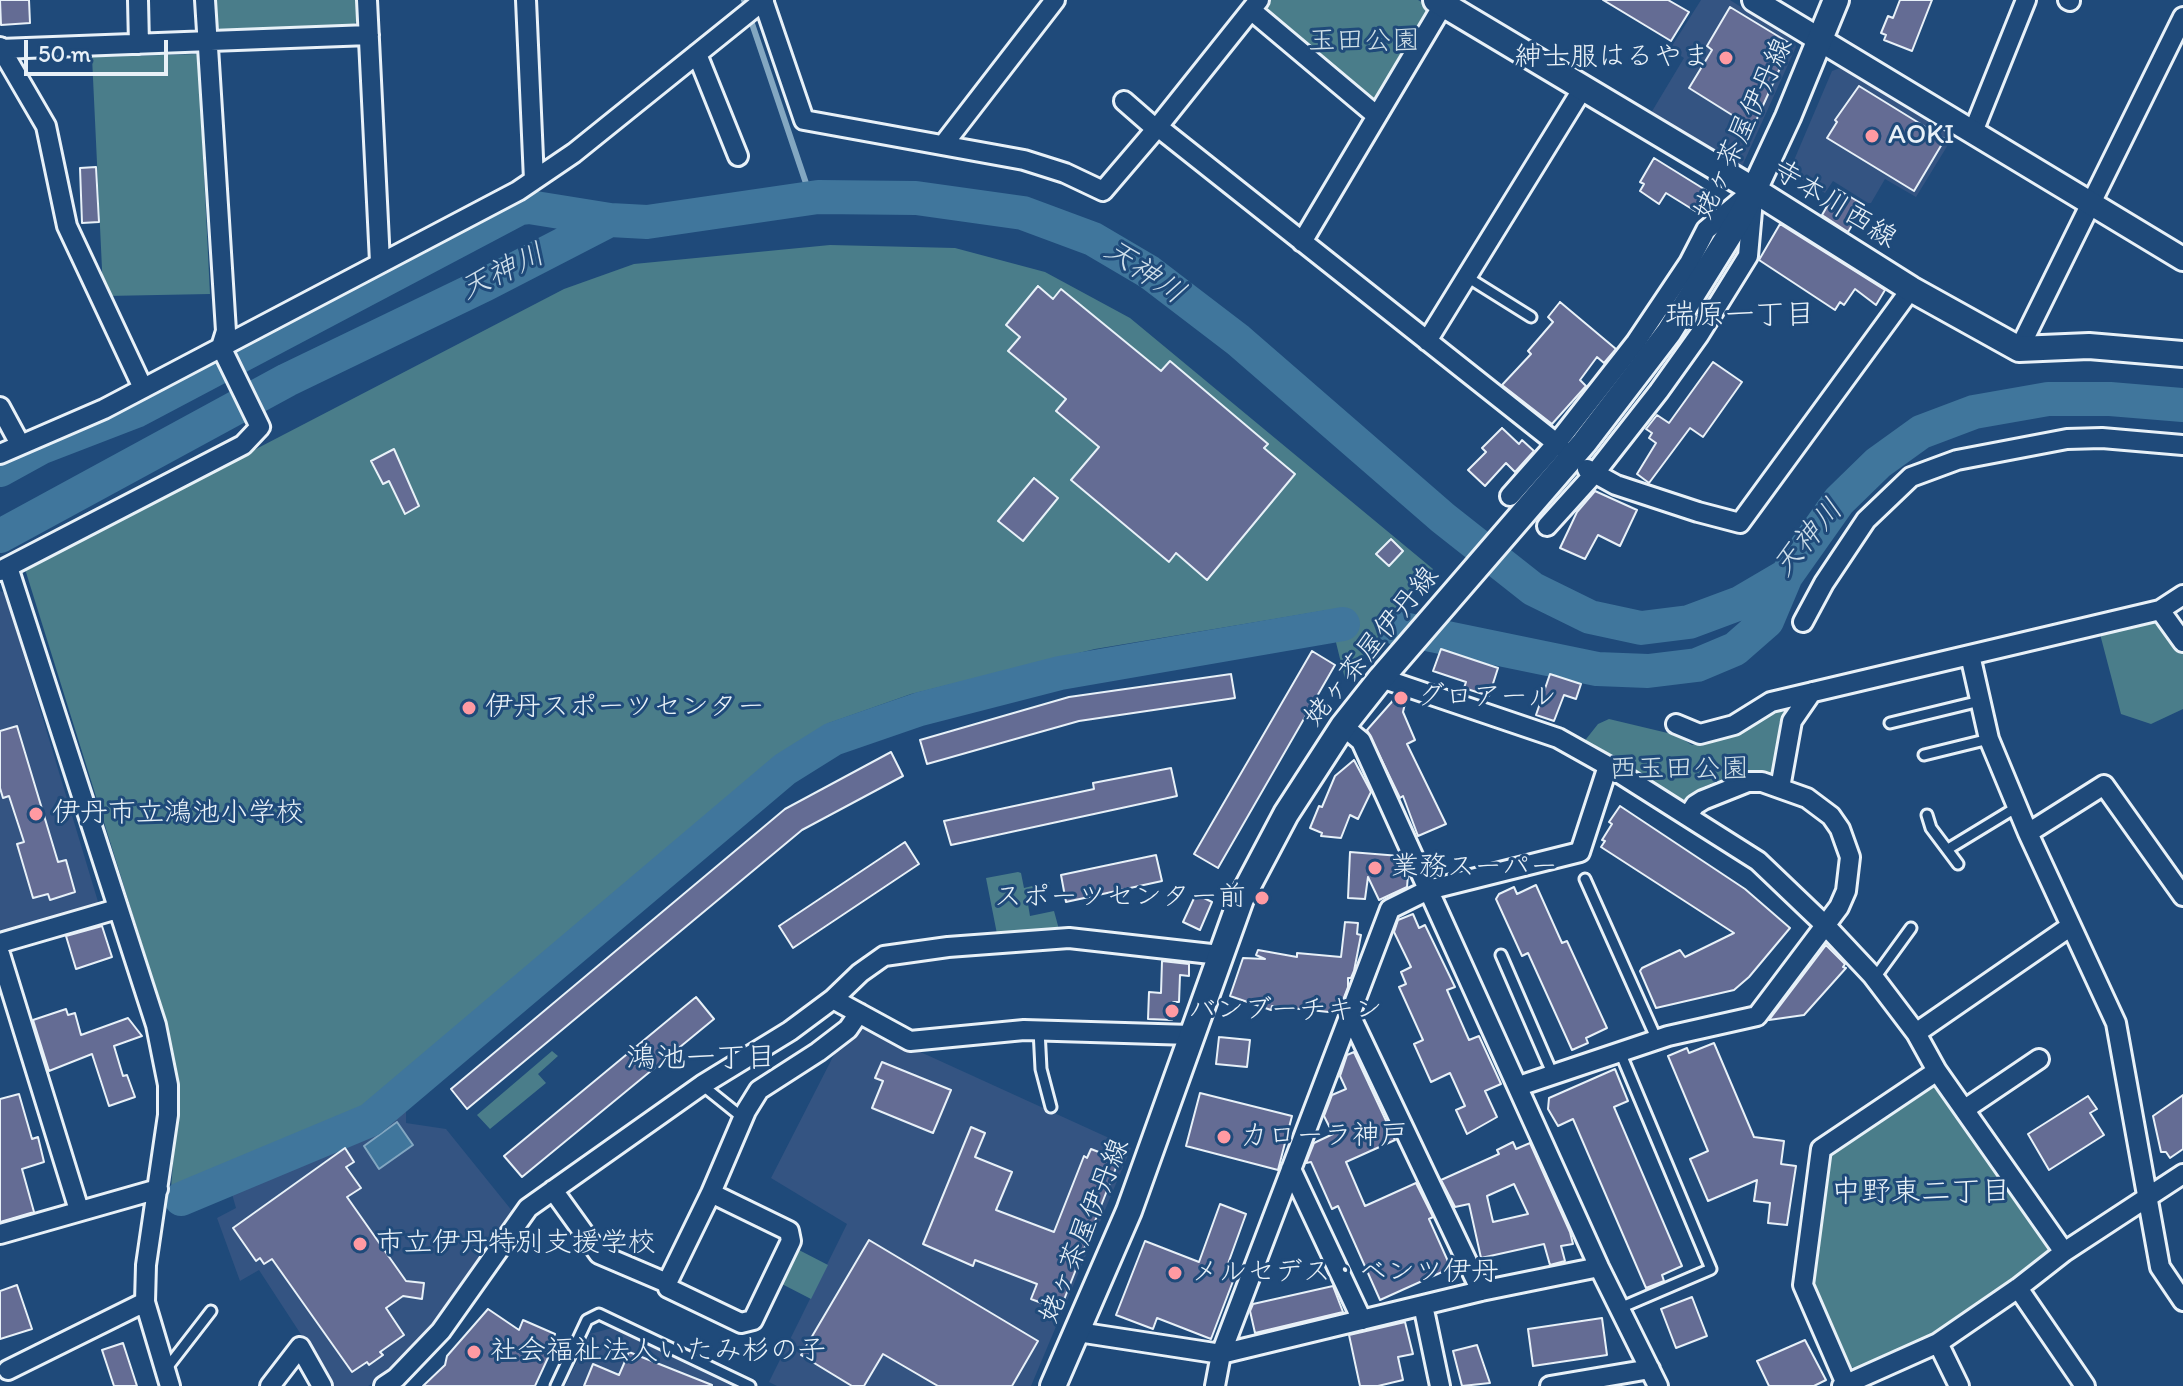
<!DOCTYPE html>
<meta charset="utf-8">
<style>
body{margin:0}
#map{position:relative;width:2183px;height:1386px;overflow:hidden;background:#1f4a7a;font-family:Itim,sans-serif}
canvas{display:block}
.scale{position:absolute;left:24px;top:40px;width:144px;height:36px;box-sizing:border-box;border:4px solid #e8f1f8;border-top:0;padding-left:10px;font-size:24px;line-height:28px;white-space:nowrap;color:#e8f1f8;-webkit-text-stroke:6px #1f4a7a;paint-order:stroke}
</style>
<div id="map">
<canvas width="2183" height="1386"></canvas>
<div class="scale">50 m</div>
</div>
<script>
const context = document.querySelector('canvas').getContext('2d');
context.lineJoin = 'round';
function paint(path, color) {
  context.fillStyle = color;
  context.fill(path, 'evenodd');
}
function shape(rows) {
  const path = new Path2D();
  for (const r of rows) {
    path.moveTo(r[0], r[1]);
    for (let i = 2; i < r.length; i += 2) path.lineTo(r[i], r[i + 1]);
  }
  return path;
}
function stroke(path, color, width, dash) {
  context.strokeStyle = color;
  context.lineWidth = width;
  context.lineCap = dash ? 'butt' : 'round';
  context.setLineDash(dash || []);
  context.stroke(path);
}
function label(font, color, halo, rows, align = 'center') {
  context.font = font + ' Itim,"Klee One",sans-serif';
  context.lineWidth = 6;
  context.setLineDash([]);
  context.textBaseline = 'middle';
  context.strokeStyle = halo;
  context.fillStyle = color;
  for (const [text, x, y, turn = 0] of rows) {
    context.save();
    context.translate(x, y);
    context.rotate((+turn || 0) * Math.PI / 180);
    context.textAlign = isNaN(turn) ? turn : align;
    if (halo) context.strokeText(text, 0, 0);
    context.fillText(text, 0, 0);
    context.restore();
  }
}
paint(shape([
 [1701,0,1730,0,1794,41,1796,47,1739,173,1648,118,1684,58,1670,49],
 [1843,67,1954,135,1916,197,1885,179,1871,203,1868,203,1833,181,1825,193,1789,172,1832,71],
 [0,591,5,593,99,905,0,935],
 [859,1024,1131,1148,1031,1386,777,1386,769,1382,847,1224,771,1178,839,1045],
 [406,1109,406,1123,446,1129,513,1212,513,1217,439,1319,392,1369,368,1386,330,1386,302,1336,259,1270,240,1281,217,1218,236,1208,232,1194,372,1135],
 [612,1328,732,1386,565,1386,590,1334]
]), '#345482');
paint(shape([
 [214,0,358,0,359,18,353,26,223,33,215,23],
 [1267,0,1418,0,1427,5,1428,15,1376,107,1262,13],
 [198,54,210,294,106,296,103,290,92,57],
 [830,245,955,248,1045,272,1130,318,1433,569,1345,679,1328,610,1095,649,911,694,829,723,775,757,362,1108,171,1188,179,1089,166,1021,25,569,564,289,634,264],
 [2152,616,2159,617,2183,651,2183,709,2151,724,2121,714,2100,634],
 [1785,711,1779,724,1778,768,1766,776,1725,778,1703,787,1687,799,1675,801,1583,743,1598,724,1609,719,1676,735,1692,745,1737,736,1766,714],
 [1018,872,1021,873,1024,888,1049,882,1050,886,1026,892,1030,916,1054,911,1060,933,998,939,986,878],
 [552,1051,558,1056,538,1074,546,1083,490,1129,477,1115],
 [1930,1082,1939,1083,2052,1247,2051,1253,1939,1335,1859,1369,1850,1367,1811,1282,1828,1158,1833,1149],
 [797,1249,828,1265,811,1299,780,1283]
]), '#4a7d8a');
const water = shape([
 [397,1122,413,1145,379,1169,364,1146,397,1122]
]);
paint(water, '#40769c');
stroke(water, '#83a7c1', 2);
stroke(shape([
 [744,0,811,198]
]), '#83a7c1', 6);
stroke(shape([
 [0,470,40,448,136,411,520,208,529,207,610,220],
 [0,536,287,380,486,284,610,220,647,222,818,197,916,198,1023,213,1093,239,1149,272,1238,340,1443,518,1533,589,1590,617,1641,628,1689,622,1740,603,1786,576,1839,501,1878,463,1921,432,1974,412,2048,399,2110,399,2183,405],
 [1393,627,1597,669,1648,671,1697,665,1735,649,1767,621,1786,576],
 [181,1199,370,1120,785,769,833,739,920,709,1060,673,1343,624]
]), '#40769c', 34);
const building = shape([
 [0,0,29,0,30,23,1,25,0,0],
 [1603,0,1668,0,1689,12,1671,41,1603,0],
 [1900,0,1932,0,1912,51,1884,40,1886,35,1881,33,1888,16,1893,18,1900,0],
 [1730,7,1791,44,1755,123,1748,125,1689,88,1712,50,1707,46,1730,7],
 [1859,86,1945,139,1914,191,1827,138,1837,122,1835,120,1859,86],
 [1654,158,1712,194,1700,214,1666,193,1659,204,1640,191,1644,184,1640,182,1654,158],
 [96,167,99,222,82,223,80,168,96,167],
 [1837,189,1864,205,1848,232,1822,215,1837,189],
 [1780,224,1885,290,1876,305,1855,289,1844,305,1840,302,1835,310,1759,260,1780,224],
 [1038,286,1053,299,1061,289,1161,371,1170,361,1268,444,1264,448,1295,474,1207,580,1176,553,1169,562,1071,480,1099,447,1056,411,1066,399,1008,351,1020,337,1006,325,1038,286],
 [1560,302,1616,349,1604,363,1597,357,1580,380,1586,386,1552,424,1502,385,1531,354,1528,351,1553,322,1548,317,1560,302],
 [1713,362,1742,382,1703,437,1690,428,1649,483,1637,474,1656,443,1649,438,1652,433,1646,429,1657,415,1669,423,1713,362],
 [1502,428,1519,444,1522,440,1534,451,1515,472,1506,463,1485,486,1468,470,1486,452,1482,448,1502,428],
 [394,449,419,506,405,514,389,481,383,484,371,461,394,449],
 [1034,478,1058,498,1023,541,998,521,1034,478],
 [1595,491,1637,510,1620,546,1598,535,1585,559,1560,548,1577,512,1595,491],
 [1391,539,1403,551,1389,566,1376,554,1391,539],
 [1441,649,1498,668,1489,696,1464,688,1466,682,1433,671,1441,649],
 [1312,651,1335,665,1218,868,1194,854,1312,651],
 [1231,674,1235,698,1079,721,927,764,920,740,1069,697,1231,674],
 [1550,674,1581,684,1576,699,1564,695,1554,721,1536,715,1550,674],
 [1397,696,1406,699,1403,712,1415,740,1407,744,1446,824,1418,836,1403,796,1400,798,1367,730,1397,696],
 [17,726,58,862,66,860,75,892,50,900,48,894,33,898,17,844,24,842,9,796,3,798,0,788,0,731,17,726],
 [891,752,903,776,802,830,467,1109,451,1089,785,809,891,752],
 [1354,760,1371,792,1358,819,1350,815,1341,838,1321,836,1322,833,1310,828,1319,806,1322,807,1335,776,1354,760],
 [1171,768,1177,796,951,845,944,821,1094,789,1093,783,1171,768],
 [1620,806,1745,889,1790,928,1749,977,1734,990,1656,1008,1640,971,1642,968,1680,950,1685,957,1734,933,1601,847,1605,841,1602,840,1612,824,1609,822,1620,806],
 [905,842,919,864,793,948,779,926,905,842],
 [1350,852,1400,856,1408,875,1407,887,1379,900,1368,877,1365,899,1348,898,1350,852],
 [1156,855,1162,881,1066,902,1061,875,1156,855],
 [1536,885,1562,943,1567,941,1607,1028,1586,1038,1588,1043,1572,1050,1528,953,1522,956,1496,899,1499,894,1514,887,1517,894,1536,885],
 [1196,894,1212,902,1200,930,1183,922,1196,894],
 [1413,914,1419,928,1425,925,1455,987,1447,990,1469,1040,1479,1036,1501,1084,1485,1091,1497,1117,1467,1134,1456,1110,1465,1106,1450,1073,1431,1082,1414,1044,1423,1040,1399,987,1406,984,1401,972,1411,967,1394,932,1398,920,1413,914],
 [1345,922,1358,923,1357,934,1361,935,1354,971,1351,978,1348,978,1348,987,1338,1013,1272,1006,1271,1010,1230,996,1243,958,1265,959,1256,955,1258,950,1297,957,1297,953,1341,957,1345,922],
 [102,926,112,957,76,969,66,936,102,926],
 [1826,945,1845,964,1843,967,1846,968,1804,1015,1769,1020,1826,945],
 [1162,961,1189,964,1189,976,1180,975,1179,1002,1173,1002,1172,1020,1148,1019,1149,992,1161,993,1162,961],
 [696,997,714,1019,522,1177,504,1156,696,997],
 [66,1009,68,1015,75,1013,81,1035,128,1018,142,1036,114,1046,123,1076,127,1075,135,1097,109,1106,92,1054,49,1071,33,1020,66,1009],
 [1219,1037,1250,1040,1247,1067,1216,1064,1219,1037],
 [1714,1043,1754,1137,1784,1141,1781,1164,1796,1166,1787,1225,1768,1223,1770,1203,1754,1201,1757,1180,1708,1201,1690,1159,1708,1151,1668,1056,1687,1048,1689,1053,1714,1043],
 [1354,1052,1395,1140,1346,1162,1365,1206,1416,1183,1433,1217,1429,1219,1451,1268,1380,1300,1338,1206,1332,1209,1311,1162,1306,1163,1314,1143,1333,1134,1324,1116,1332,1095,1346,1089,1340,1076,1347,1055,1354,1052],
 [882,1062,951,1090,933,1133,872,1108,883,1081,875,1078,882,1062],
 [1615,1069,1628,1101,1614,1107,1682,1266,1662,1275,1664,1281,1646,1288,1573,1119,1558,1126,1548,1109,1549,1098,1615,1069],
 [1200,1093,1292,1116,1278,1170,1186,1146,1200,1093],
 [19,1094,32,1139,38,1137,44,1162,22,1169,34,1212,0,1222,0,1099,19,1094],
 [2183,1095,2183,1149,2170,1158,2166,1152,2161,1152,2153,1116,2183,1095],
 [2088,1096,2097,1109,2090,1113,2104,1135,2049,1170,2028,1134,2088,1096],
 [971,1127,985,1133,975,1157,1012,1172,996,1210,1054,1232,1084,1156,1087,1158,1091,1149,1119,1160,1060,1310,1031,1299,1037,1284,975,1260,973,1266,923,1244,971,1127],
 [1513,1142,1516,1149,1530,1143,1570,1232,1573,1244,1561,1246,1565,1261,1550,1265,1544,1244,1481,1258,1469,1204,1455,1207,1441,1180,1499,1154,1497,1150,1513,1142],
 [1514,1184,1528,1214,1493,1222,1487,1196,1514,1184],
 [345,1148,354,1162,346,1167,361,1188,347,1197,406,1281,424,1283,422,1299,403,1296,386,1308,404,1335,380,1352,383,1355,369,1365,367,1362,352,1372,272,1259,264,1264,260,1258,256,1261,233,1228,345,1148],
 [1220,1204,1246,1214,1225,1272,1235,1276,1211,1339,1157,1318,1153,1329,1116,1315,1145,1241,1199,1262,1220,1204],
 [869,1240,1038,1341,1012,1386,938,1386,883,1354,864,1386,852,1386,801,1355,869,1240],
 [17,1285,32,1329,0,1339,0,1291,17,1285],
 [1333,1286,1343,1312,1255,1333,1250,1311,1253,1304,1333,1286],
 [1692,1297,1707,1336,1676,1348,1661,1309,1692,1297],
 [488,1309,519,1330,523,1320,555,1334,550,1346,553,1347,535,1386,423,1386,445,1365,447,1356,488,1309],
 [1602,1318,1607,1355,1533,1366,1528,1329,1602,1318],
 [1405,1322,1413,1354,1398,1357,1403,1380,1378,1386,1360,1386,1349,1335,1405,1322],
 [1805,1340,1826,1380,1814,1386,1769,1386,1757,1361,1805,1340],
 [123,1343,137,1386,114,1386,102,1350,123,1343],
 [1477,1345,1490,1383,1462,1386,1453,1351,1477,1345],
 [629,1352,712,1385,712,1386,584,1386,593,1364,619,1375,629,1352]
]);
paint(building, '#646c94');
stroke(building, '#e8f1f8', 2);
const service = shape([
 [1467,277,1531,317],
 [1890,723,1980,701],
 [1924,755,1989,739],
 [1927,815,1931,828,1958,864],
 [1948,849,2017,807],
 [1585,879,1657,1040],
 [1501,955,1553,1075],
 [1872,975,1879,972,1911,928],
 [1039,1030,1041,1069,1051,1107],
 [702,1085,743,1118],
 [1620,1308,1711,1269,1620,1052],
 [165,1367,170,1364,211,1311],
 [556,1386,587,1320,599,1314,750,1386]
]);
const minor = shape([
 [138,0,139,44],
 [367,0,380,262],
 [526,0,534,180],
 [763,0,804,120,1024,160,1065,173,1103,191,1156,129,1259,0],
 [2068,0,2070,1],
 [1251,10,1377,116],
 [0,47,46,126,67,226,143,388],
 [0,49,369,35],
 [697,54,738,156],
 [1124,101,1156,129],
 [1158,127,1560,446],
 [1973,132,2026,0],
 [943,145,1055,0],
 [1302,242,1446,0],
 [1427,341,1583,88],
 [2019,349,2183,17],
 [0,407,20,444],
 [0,454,104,409,518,191,574,153,764,0],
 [1587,469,1616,485,1698,512,1740,523,1911,289],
 [1510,496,1556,444,1636,342,1689,263,1706,230,1749,194],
 [1547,526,1594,474,1659,391,1699,335,1748,256,1753,200],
 [0,571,243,445,260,427,221,347,226,331,205,0],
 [2183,595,2160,610,2183,642],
 [1803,622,1824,583,1866,520,1911,477,1957,460,2067,439,2102,438,2183,445],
 [1970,655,1989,739,2028,833,2104,785,2183,896],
 [1381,678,1558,738,1608,766,1758,861,1826,926,1872,975,1916,1033,1937,1071,2064,1252],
 [1676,724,1700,734,1734,725,1771,702,2160,610],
 [1343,726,1361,741,1599,1267,1658,1386],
 [1780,788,1792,721,1812,692],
 [2028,833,2116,1023,2160,1267,2183,1301],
 [0,943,117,909],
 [0,954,79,1210],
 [833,999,860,973,884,956,948,947,1069,938,1220,955],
 [1350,1015,1481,1291],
 [1916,1033,2071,926],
 [1519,1086,1668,1036,1757,1016,1839,907,1846,891,1850,857,1840,829,1831,816,1807,798,1762,782,1748,782,1703,800,1695,805,1688,816],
 [1966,1112,1971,1105,2039,1059],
 [1291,1169,1362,1320],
 [553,1190,599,1254,667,1283,711,1193,746,1111,759,1090,818,1052,848,1029,859,1013],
 [0,1234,158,1189],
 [667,1283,668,1288,741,1323,753,1320,791,1241,789,1231,711,1193],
 [2018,1288,2085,1386],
 [145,1302,170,1386],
 [1423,1305,1440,1386],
 [1078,1332,1221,1354,1481,1291,1599,1267],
 [1938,1343,1959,1386],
 [8,1370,145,1302,146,1265,168,1115,168,1085,156,1025,8,567],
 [1846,1384,1803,1285,1821,1149,1937,1071],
 [270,1386,300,1347,322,1386],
 [384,1386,396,1378,441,1331,528,1208,702,1085,790,1031,833,999,910,1041,1024,1030,1191,1035],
 [1215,1386,1221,1354,1390,909,1428,890,1580,852,1608,766],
 [1550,1386,1650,1369],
 [1842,1386,1938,1343,2018,1288,2064,1252,2183,1174]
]);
const tertiary = shape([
 [1754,0,2183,259]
]);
const secondary = shape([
 [1436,0,1754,190,1911,289,2019,349,2089,346,2183,354],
 [1053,1386,1129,1211,1241,899,1286,814,1343,726,1381,678,1584,443,1669,332,1740,218,1754,190,1788,117,1836,0]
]);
stroke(service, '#e8f1f8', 15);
stroke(minor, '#e8f1f8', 24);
stroke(tertiary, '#e8f1f8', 28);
stroke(secondary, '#e8f1f8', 30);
stroke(service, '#1f4a7a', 9);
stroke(minor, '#1f4a7a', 18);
stroke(tertiary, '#1f4a7a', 22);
stroke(secondary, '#1f4a7a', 24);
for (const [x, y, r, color] of [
 [1726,58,8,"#ff9aa2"],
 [1872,136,8,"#ff9aa2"],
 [1401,698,8,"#ff9aa2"],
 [469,708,8,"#ff9aa2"],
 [36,814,8,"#ff9aa2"],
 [1375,868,8,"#ff9aa2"],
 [1262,898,8,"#ff9aa2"],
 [1172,1011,8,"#ff9aa2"],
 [1224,1137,8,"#ff9aa2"],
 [360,1244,8,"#ff9aa2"],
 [1175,1273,8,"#ff9aa2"],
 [474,1352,8,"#ff9aa2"]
]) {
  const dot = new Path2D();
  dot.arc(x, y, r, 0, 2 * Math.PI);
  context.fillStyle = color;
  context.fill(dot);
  stroke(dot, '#1f4a7a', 3);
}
label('28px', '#d0e0e8', '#1f4a7a', [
 ["玉田公園",1364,42],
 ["西玉田公園",1679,770]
]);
label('28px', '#e8f1f8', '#1f4a7a', [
 ["紳士服はるやま",1710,58,"right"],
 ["AOKI",1888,136],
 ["グロアール",1417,698],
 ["伊丹スポーツセンター",485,708],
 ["伊丹市立鴻池小学校",52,814],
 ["業務スーパー",1391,868],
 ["スポーツセンター前",1246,898,"right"],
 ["バンブーチキン",1188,1011],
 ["カローラ神戸",1240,1137],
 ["市立伊丹特別支援学校",376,1244],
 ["メルセデス・ベンツ伊丹",1191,1273],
 ["社会福祉法人いたみ杉の子",490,1352]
], 'left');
label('28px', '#e8f1f8', '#1f4a7a', [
 ["姥ヶ茶屋伊丹線",1744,129,-65],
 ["寺本川西線",1834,205,32],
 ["姥ヶ茶屋伊丹線",1372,647,-51],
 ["姥ヶ茶屋伊丹線",1085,1231,-68]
]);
label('italic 30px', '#cfdfea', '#1f4a7a', [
 ["天神川",503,273,-26],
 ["天神川",1144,273,34],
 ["天神川",1809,539,-50]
]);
label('30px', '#e8f1f8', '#1f4a7a', [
 ["瑞原一丁目",1740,316],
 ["鴻池一丁目",701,1059],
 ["中野東二丁目",1921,1193]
]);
</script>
